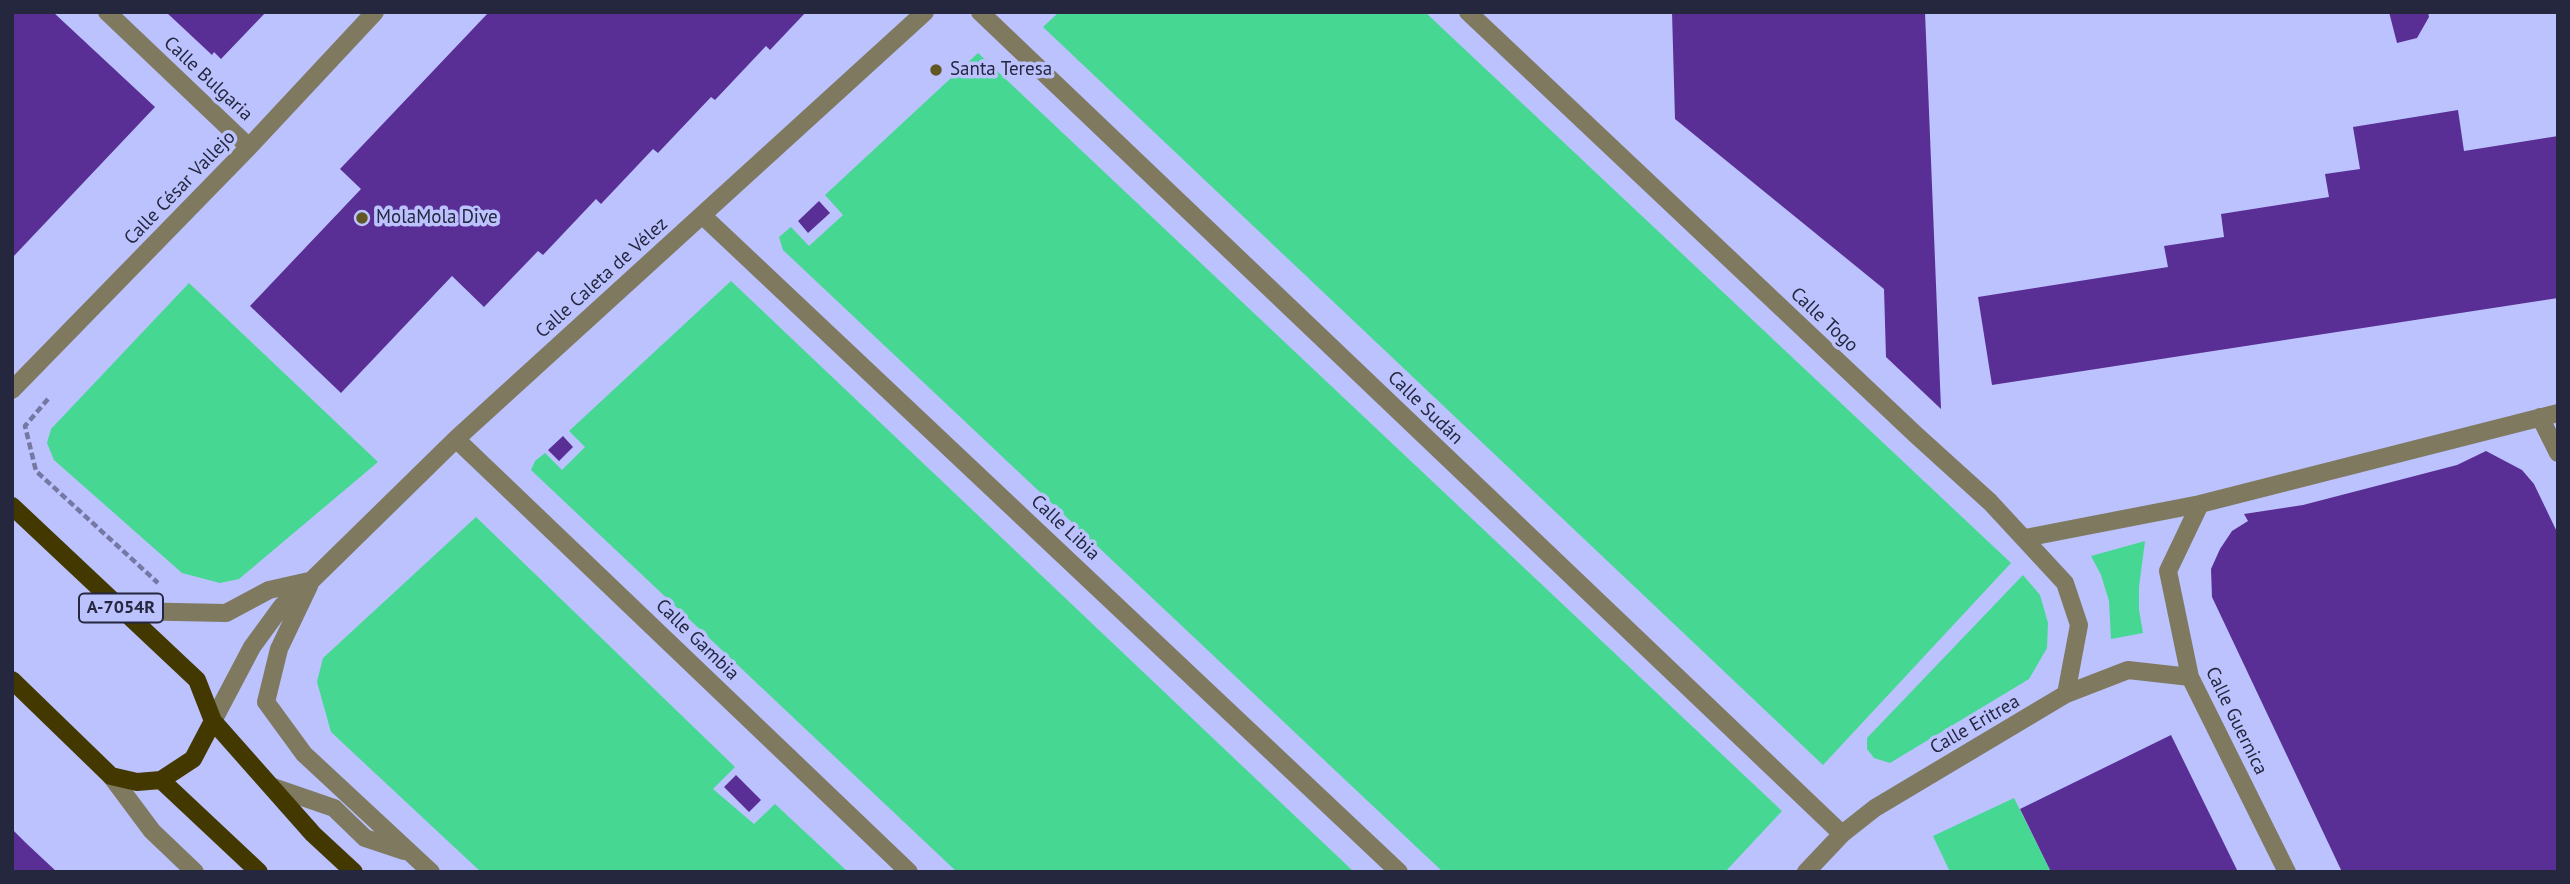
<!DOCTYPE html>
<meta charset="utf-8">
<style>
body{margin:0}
#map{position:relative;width:2570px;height:884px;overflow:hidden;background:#bbc2fe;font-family:"PT Sans",sans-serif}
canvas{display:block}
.frame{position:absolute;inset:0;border:14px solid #25273e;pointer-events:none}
</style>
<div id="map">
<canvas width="2570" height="884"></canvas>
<div class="frame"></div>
</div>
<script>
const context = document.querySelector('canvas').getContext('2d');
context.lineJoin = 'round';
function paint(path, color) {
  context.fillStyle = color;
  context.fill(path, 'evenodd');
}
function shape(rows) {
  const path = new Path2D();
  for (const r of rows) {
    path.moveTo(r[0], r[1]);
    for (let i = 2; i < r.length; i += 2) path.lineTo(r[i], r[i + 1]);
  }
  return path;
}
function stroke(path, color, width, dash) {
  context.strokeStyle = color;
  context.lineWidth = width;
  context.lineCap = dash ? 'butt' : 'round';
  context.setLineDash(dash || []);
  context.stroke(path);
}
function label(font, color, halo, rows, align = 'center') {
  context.font = font + ' "PT Sans",sans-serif';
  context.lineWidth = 7;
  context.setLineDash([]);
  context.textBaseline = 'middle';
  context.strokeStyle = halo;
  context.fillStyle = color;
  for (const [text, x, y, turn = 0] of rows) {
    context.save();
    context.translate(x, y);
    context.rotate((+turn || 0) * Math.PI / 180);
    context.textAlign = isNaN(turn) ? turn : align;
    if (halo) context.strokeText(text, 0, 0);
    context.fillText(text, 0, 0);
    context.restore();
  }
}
paint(shape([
 [1059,12,1425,12,2011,563,1823,765,1043,27],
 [978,53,1782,811,1725,872,1443,872,783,250,779,237,791,227,809,246,843,215,825,195],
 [731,281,1354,872,957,872,531,470,535,461,545,453,562,470,585,447,569,431],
 [189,283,378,462,239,579,220,583,182,573,54,460,47,443,51,429],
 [476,517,735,767,713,789,754,824,775,804,848,872,481,872,331,732,317,682,323,658],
 [2145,541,2139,587,2139,610,2143,633,2111,639,2109,601,2101,575,2091,556],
 [2023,575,2040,595,2048,623,2047,648,2029,679,1890,763,1874,758,1867,749,1867,738],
 [2014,798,2051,872,1950,872,1933,836]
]), '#46d793');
paint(shape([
 [12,12,53,12,155,107,12,258],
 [166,12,266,12,221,59,214,52,212,55],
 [489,12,806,12,770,50,766,46,715,100,711,97,658,153,653,149,601,204,596,199,543,255,538,251,484,307,452,276,341,393,250,306,361,189,340,169],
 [1672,12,1925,12,1941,409,1886,357,1884,289,1675,119],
 [2389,12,2428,12,2429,17,2417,38,2397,43],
 [2458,110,2464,151,2558,136,2558,298,1992,385,1978,297,2168,267,2164,246,2224,237,2221,214,2329,197,2325,174,2360,169,2353,127],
 [819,201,830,213,808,233,798,221],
 [563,436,573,447,559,461,548,450],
 [2486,451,2522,470,2534,484,2558,534,2558,872,2342,872,2212,597,2211,569,2220,549,2232,531,2248,521,2244,514,2303,505,2457,465],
 [2171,735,2238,872,2051,872,2020,809],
 [736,775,761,800,749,812,724,787],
 [12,829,27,844,57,872,12,872]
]), '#5a2f95');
stroke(shape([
 [48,399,25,426,36,471,158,583]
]), '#7478a3', 4.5, [7, 3.5]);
stroke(shape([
 [107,12,249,147],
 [980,12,1842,834],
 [1468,12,1915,434,1990,502,2065,583,2079,625,2066,694],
 [702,215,1399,872],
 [12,390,249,147,375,12],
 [2540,417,2558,453],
 [456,439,909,872],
 [2025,538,2200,504],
 [309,586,279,649,266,702,304,754,431,872],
 [125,611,226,613,269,590,309,581],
 [213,721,252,647,282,606,312,580,456,439,925,12],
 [111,776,152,831,195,872],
 [273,787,334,808,365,838,404,851],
 [1806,872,1842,834,1875,808,2066,694,2128,670,2190,677],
 [2287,872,2190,677,2168,571,2200,504,2558,413]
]), '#7e795f', 18);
stroke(shape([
 [12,506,197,680,213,721,313,834,354,872],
 [12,680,111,776,137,782,161,780,193,759,213,721],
 [161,780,259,872]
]), '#433900', 18);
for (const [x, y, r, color] of [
 [936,70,7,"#605723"],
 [362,218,7,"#605723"]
]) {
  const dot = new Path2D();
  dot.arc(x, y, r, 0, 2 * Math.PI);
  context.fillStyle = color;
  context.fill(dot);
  stroke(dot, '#bbc2fe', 2.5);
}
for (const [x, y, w] of [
 [121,608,84]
]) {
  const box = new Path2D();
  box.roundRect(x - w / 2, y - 14.5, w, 29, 5);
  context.fillStyle = '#bbc2fe';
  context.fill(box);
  stroke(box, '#25273e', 2);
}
label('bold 18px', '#25273e', null, [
 ["A-7054R",121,608]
]);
label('19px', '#25273e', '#bbc2fe', [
 ["Santa Teresa",950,70],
 ["MolaMola Dive",376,218]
], 'left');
label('19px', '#25273e', '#bbc2fe', [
 ["Calle Bulgaria",208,79,43],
 ["Calle César Vallejo",180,188,-46],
 ["Calle Caleta de Vélez",602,278,-42],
 ["Calle Togo",1824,320,43],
 ["Calle Sudán",1425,408,44],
 ["Calle Libia",1065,528,43],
 ["Calle Gambia",697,640,44],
 ["Calle Guernica",2236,721,64],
 ["Calle Eritrea",1975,725,-30]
]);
</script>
